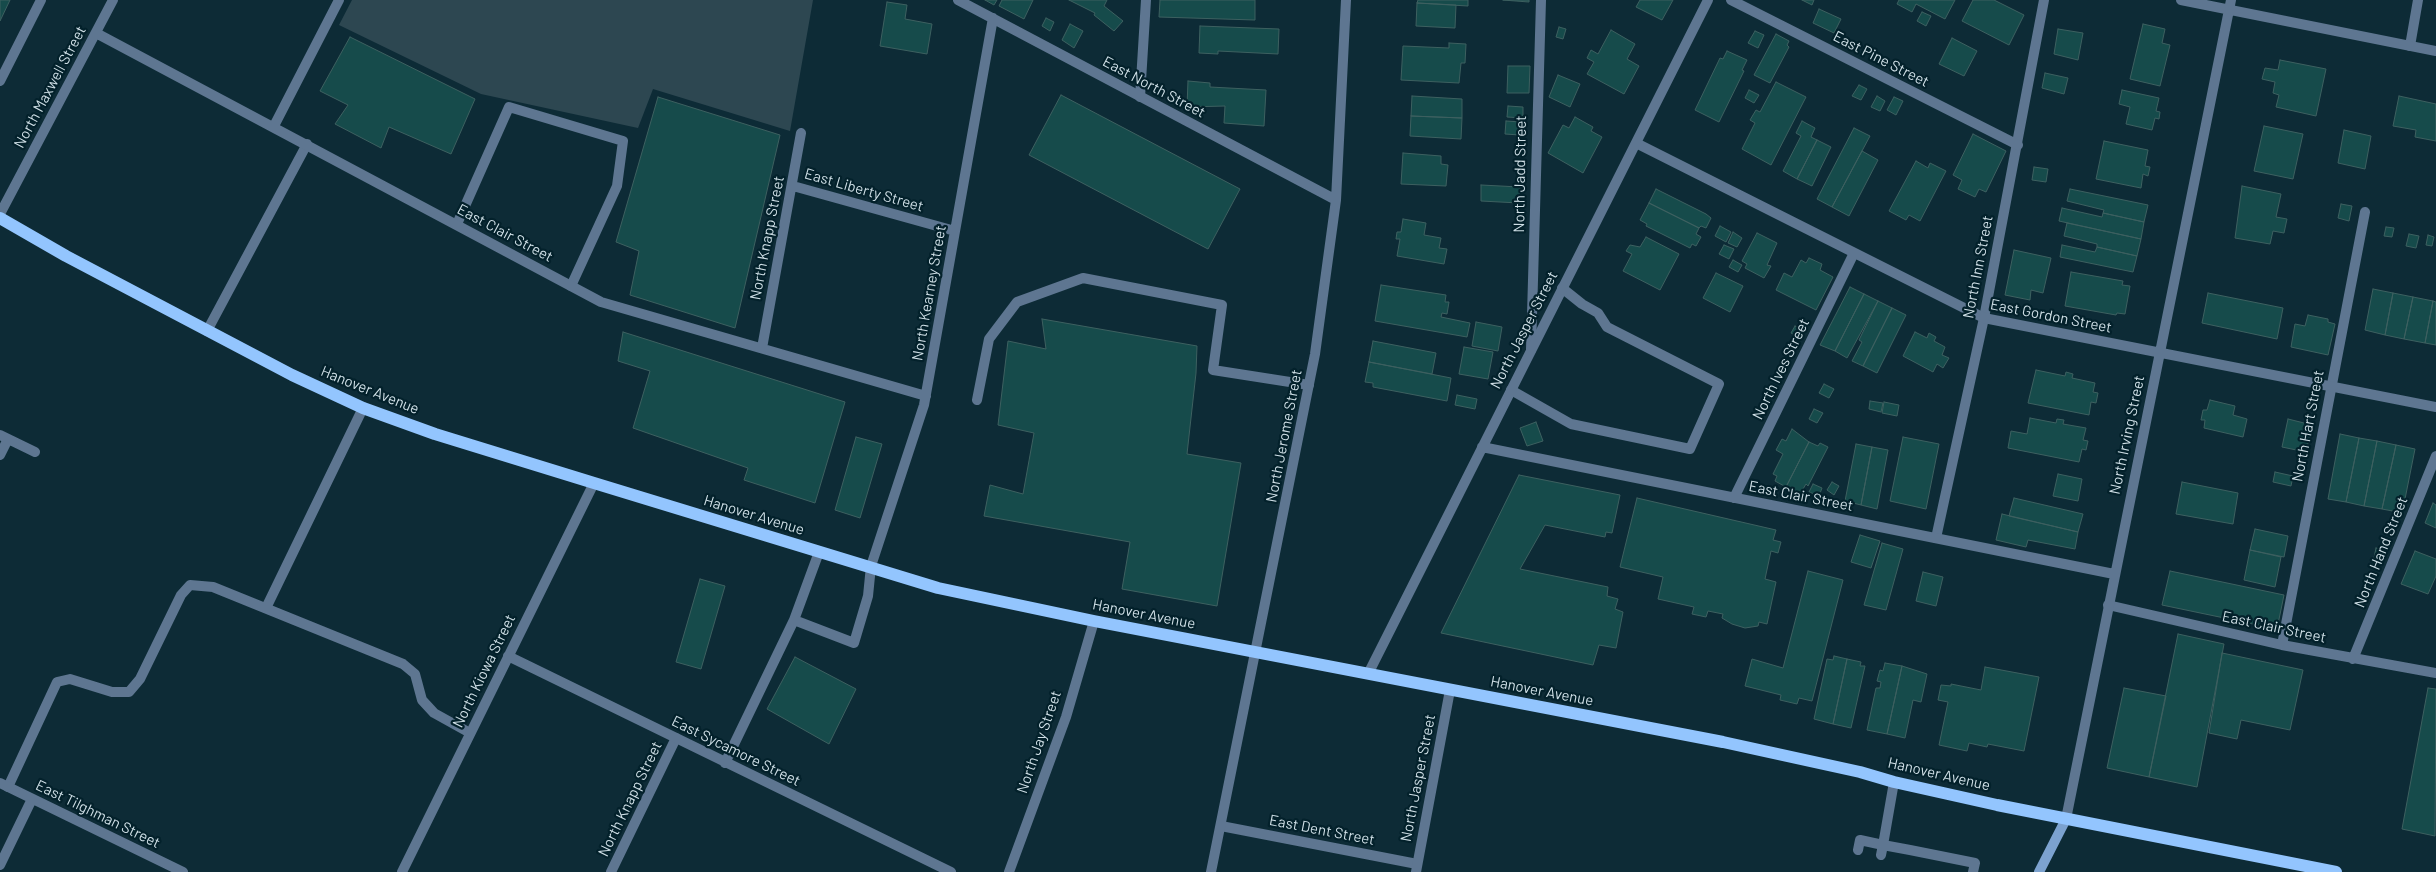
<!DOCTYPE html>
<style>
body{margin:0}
canvas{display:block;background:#0d2b36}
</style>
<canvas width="2436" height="872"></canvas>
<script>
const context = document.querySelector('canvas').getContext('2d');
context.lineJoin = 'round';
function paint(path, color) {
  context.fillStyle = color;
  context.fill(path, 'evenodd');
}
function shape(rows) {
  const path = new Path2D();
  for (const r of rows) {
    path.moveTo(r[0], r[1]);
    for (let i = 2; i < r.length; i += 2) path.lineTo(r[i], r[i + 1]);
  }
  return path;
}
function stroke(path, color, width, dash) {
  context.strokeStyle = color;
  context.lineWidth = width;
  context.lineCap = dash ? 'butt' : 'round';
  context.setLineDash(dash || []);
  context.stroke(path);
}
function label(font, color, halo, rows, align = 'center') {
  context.font = font + ' Barlow,sans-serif';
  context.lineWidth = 4.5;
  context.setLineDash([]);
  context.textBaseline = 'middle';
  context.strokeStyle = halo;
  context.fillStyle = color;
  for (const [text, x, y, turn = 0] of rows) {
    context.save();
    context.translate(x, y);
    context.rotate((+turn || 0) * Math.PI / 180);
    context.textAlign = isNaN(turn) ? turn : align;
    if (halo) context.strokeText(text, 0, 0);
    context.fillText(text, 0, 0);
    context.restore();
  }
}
paint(shape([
 [352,0,813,0,790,131,653,89,638,128,481,94,339,25]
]), '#2d4751');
const building = shape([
 [0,0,10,0,0,21,0,0],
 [985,0,997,0,994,5,985,0],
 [1002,0,1033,0,1024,19,999,6,1002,0],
 [1069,0,1107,0,1104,6,1123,21,1114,31,1094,15,1095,13,1069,0],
 [1160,0,1255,0,1255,20,1159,17,1160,0],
 [1418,0,1468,0,1468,6,1417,3,1418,0],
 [1503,0,1529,0,1529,2,1503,0],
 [1640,0,1673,0,1662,20,1636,7,1640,0],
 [1802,0,1814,0,1812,5,1802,0],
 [1899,0,1955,0,1945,19,1916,4,1912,12,1897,4,1899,0],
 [1973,0,1994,0,2024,15,2009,45,1962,21,1973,0],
 [887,2,907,5,905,19,932,24,927,54,880,46,887,2],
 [1417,3,1456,5,1455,28,1416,26,1417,3],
 [1819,9,1841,19,1834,33,1813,23,1819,9],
 [1922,12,1931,16,1926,26,1917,21,1922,12],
 [1046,18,1054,22,1050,31,1042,26,1046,18],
 [1070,24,1083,31,1074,48,1062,40,1070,24],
 [2143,24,2165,29,2162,43,2170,45,2160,86,2130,79,2143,24],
 [1200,26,1279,29,1278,54,1218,51,1218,54,1199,53,1200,26],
 [1559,27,1566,29,1563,39,1556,37,1559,27],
 [2058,29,2083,33,2078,60,2054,54,2058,29],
 [1611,30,1635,44,1627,59,1639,66,1624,94,1587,74,1594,62,1587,58,1591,50,1598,54,1611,30],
 [1755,31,1764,35,1758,48,1748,43,1755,31],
 [1776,34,1789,41,1787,45,1789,47,1770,83,1754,75,1776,34],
 [350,37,475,99,451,154,389,127,381,148,335,124,348,105,320,91,350,37],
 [1952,38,1977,51,1964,76,1939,64,1952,38],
 [1449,43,1466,44,1465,63,1461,63,1459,83,1401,80,1403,46,1449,48,1449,43],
 [1727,51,1747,60,1742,70,1744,71,1719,122,1695,110,1720,58,1723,59,1727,51],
 [2280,60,2326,69,2316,116,2276,107,2279,95,2273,93,2275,82,2262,79,2265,68,2278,70,2280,60],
 [1508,66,1530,66,1529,93,1507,93,1508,66],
 [2045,73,2068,78,2064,94,2042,88,2045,73],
 [1558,75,1580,84,1570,107,1549,97,1558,75],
 [1188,81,1210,83,1210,87,1266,90,1264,126,1224,123,1225,106,1187,107,1188,81],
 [1776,82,1806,97,1771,165,1742,149,1755,123,1750,120,1756,110,1760,112,1776,82],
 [1859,85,1867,89,1861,100,1852,96,1859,85],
 [1749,90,1759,95,1754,103,1745,98,1749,90],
 [2122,90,2159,98,2156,111,2160,112,2159,119,2155,118,2152,130,2126,124,2130,107,2119,104,2122,90],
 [1061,95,1240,189,1208,249,1029,155,1061,95],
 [1412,96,1462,99,1462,118,1411,116,1412,96],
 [1877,96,1885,101,1880,111,1871,107,1877,96],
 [2399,96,2436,104,2436,141,2415,137,2416,130,2393,126,2399,96],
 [658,97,780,135,735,328,630,295,639,251,616,242,658,97],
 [1894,97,1903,101,1896,115,1887,110,1894,97],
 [1508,106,1523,107,1523,118,1507,117,1508,106],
 [1411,116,1462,118,1461,139,1410,136,1411,116],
 [1575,117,1593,127,1591,131,1602,137,1583,173,1548,153,1563,125,1569,128,1575,117],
 [1506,121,1521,122,1520,135,1505,134,1506,121],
 [1802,121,1815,128,1811,137,1817,140,1797,179,1783,171,1801,136,1796,133,1802,121],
 [2264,126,2303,134,2293,179,2254,171,2264,126],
 [1854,128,1870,136,1832,207,1817,199,1854,128],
 [2344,130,2371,136,2365,169,2338,163,2344,130],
 [1973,134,2006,151,1986,192,1979,189,1975,197,1958,189,1962,180,1953,175,1973,134],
 [1817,140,1831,147,1812,186,1797,179,1817,140],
 [2104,141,2148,150,2145,166,2150,167,2148,176,2143,174,2141,188,2096,179,2104,141],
 [1862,151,1878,160,1849,216,1832,207,1862,151],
 [1403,153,1441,156,1441,164,1448,165,1446,186,1401,184,1403,153],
 [1916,161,1928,168,1930,163,1946,171,1920,221,1909,215,1906,220,1889,211,1916,161],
 [2034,167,2048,169,2046,182,2032,180,2034,167],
 [1481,185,1520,187,1519,203,1481,201,1481,185],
 [2242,186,2281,194,2276,217,2287,219,2284,233,2273,231,2270,244,2235,238,2242,186],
 [1656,189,1706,214,1711,218,1706,228,1701,226,1699,228,1649,203,1656,189],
 [2070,189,2148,205,2144,222,2103,213,2104,210,2067,201,2070,189],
 [1649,203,1699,228,1696,234,1701,237,1696,246,1692,244,1690,248,1646,226,1647,224,1640,220,1649,203],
 [2341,204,2352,206,2349,221,2338,218,2341,204],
 [2062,208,2102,217,2103,213,2144,222,2141,239,2059,221,2062,208],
 [1403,219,1426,223,1424,235,1441,238,1439,248,1447,249,1444,264,1397,256,1400,239,1396,239,1397,232,1401,232,1403,219],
 [2067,223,2141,239,2137,256,2097,247,2097,244,2064,236,2067,223],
 [1720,226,1731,232,1726,242,1715,236,1720,226],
 [2386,227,2394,228,2392,237,2384,236,2386,227],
 [1733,232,1742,238,1737,247,1728,243,1733,232],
 [1757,233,1777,243,1767,265,1771,266,1764,278,1745,268,1747,264,1742,261,1757,233],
 [2409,234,2419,236,2416,248,2406,246,2409,234],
 [2428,235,2434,237,2432,246,2426,245,2428,235],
 [1646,237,1679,254,1660,290,1623,271,1632,254,1626,251,1630,245,1640,247,1646,237],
 [1724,245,1734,249,1729,259,1719,254,1724,245],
 [2062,245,2095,252,2097,247,2137,256,2133,272,2060,257,2062,245],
 [2014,250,2051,258,2043,293,2031,290,2030,300,2005,295,2014,250],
 [1809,258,1822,264,1820,270,1833,277,1816,310,1776,290,1784,273,1792,277,1801,260,1806,263,1809,258],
 [1733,260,1742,265,1738,272,1729,267,1733,260],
 [2071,272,2123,281,2122,285,2130,286,2125,314,2117,313,2116,315,2065,306,2071,272],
 [1716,273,1743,286,1730,312,1703,298,1716,273],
 [1381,285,1446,295,1445,302,1449,302,1447,314,1442,313,1441,317,1470,323,1467,337,1375,321,1381,285],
 [1850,287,1864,294,1835,351,1820,345,1850,287],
 [2373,289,2393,293,2385,335,2365,330,2373,289],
 [2208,293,2283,308,2277,339,2202,323,2208,293],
 [2393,293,2413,297,2404,339,2385,335,2393,293],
 [1864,294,1878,301,1847,358,1835,351,1864,294],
 [2413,297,2433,301,2425,343,2404,339,2413,297],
 [1878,301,1892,308,1863,366,1852,361,1862,342,1859,340,1878,301],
 [2433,301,2436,302,2436,345,2425,343,2433,301],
 [1892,308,1906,315,1877,373,1863,366,1892,308],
 [2308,315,2328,319,2328,322,2335,324,2328,355,2291,347,2295,324,2305,326,2308,315],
 [1042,319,1197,346,1196,373,1187,454,1241,463,1217,606,1122,589,1130,542,984,516,990,485,1023,494,1034,433,998,425,1008,341,1046,349,1042,319],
 [1476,322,1502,327,1498,351,1472,346,1476,322],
 [1795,326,1802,330,1798,337,1791,333,1795,326],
 [623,332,845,402,815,503,744,480,748,468,633,428,650,371,618,361,623,332],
 [1915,332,1927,338,1929,333,1936,337,1934,341,1945,347,1942,355,1949,358,1943,368,1937,364,1933,372,1903,356,1915,332],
 [1373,341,1436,353,1432,374,1369,362,1373,341],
 [1464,347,1493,352,1488,379,1459,374,1464,347],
 [1369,362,1451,378,1447,401,1373,387,1373,383,1365,382,1369,362],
 [2036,370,2065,376,2066,372,2073,374,2072,378,2095,383,2093,392,2098,393,2096,403,2091,402,2089,415,2028,403,2036,370],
 [1824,384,1834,389,1829,398,1819,393,1824,384],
 [1457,395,1477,399,1475,409,1455,405,1457,395],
 [2210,400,2235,406,2233,415,2247,419,2243,437,2204,428,2205,420,2201,420,2203,410,2207,410,2210,400],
 [1870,401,1883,403,1881,412,1869,409,1870,401],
 [1884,402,1899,405,1897,416,1882,413,1884,402],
 [1814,409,1823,413,1817,423,1809,419,1814,409],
 [2030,418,2056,423,2057,419,2064,420,2063,424,2086,428,2083,440,2088,441,2086,450,2082,449,2079,462,2008,448,2011,431,2027,434,2030,418],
 [2288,419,2312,425,2306,452,2282,447,2288,419],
 [1536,422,1543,441,1527,446,1520,428,1536,422],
 [1792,429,1809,442,1786,487,1775,481,1777,476,1773,474,1783,454,1776,450,1782,439,1786,441,1792,429],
 [2340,434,2359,438,2346,502,2328,499,2340,434],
 [856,437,882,444,860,518,835,510,856,437],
 [1903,437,1939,444,1926,509,1890,501,1903,437],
 [2359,438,2377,441,2364,506,2346,502,2359,438],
 [2377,441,2396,445,2382,509,2364,506,2377,441],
 [1809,442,1818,446,1820,443,1828,447,1808,486,1806,484,1800,494,1786,487,1809,442],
 [1856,444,1872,447,1861,505,1845,501,1856,444],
 [2396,445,2415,449,2405,499,2400,498,2398,512,2382,509,2396,445],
 [1872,447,1888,450,1877,509,1861,505,1872,447],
 [2275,472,2293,476,2291,486,2273,482,2275,472],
 [2058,474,2082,479,2078,501,2053,496,2058,474],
 [1519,475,1620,495,1612,533,1606,532,1605,537,1545,525,1520,569,1608,587,1607,596,1618,599,1615,609,1623,612,1616,648,1599,645,1593,665,1441,633,1519,475],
 [1832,482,1839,486,1834,495,1827,490,1832,482],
 [2182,482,2238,493,2233,524,2176,514,2182,482],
 [1813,484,1822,488,1819,496,1809,492,1813,484],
 [1637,498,1776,530,1773,540,1781,542,1778,553,1771,551,1765,579,1776,582,1767,624,1759,622,1758,626,1745,628,1732,624,1722,618,1723,614,1708,611,1706,617,1692,614,1694,607,1658,599,1663,577,1620,567,1637,498],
 [2014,498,2083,514,2078,532,2009,516,2014,498],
 [2433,503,2436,505,2436,528,2425,523,2433,503],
 [2002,514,2078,532,2075,549,2028,540,2026,547,1996,540,2002,514],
 [2255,529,2288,536,2284,557,2250,550,2255,529],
 [1860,535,1880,541,1871,568,1851,562,1860,535],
 [1882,543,1903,549,1886,610,1864,605,1882,543],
 [2376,548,2387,551,2385,560,2374,558,2376,548],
 [2250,550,2281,557,2275,587,2244,580,2250,550],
 [2415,551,2436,559,2436,576,2428,594,2401,584,2415,551],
 [1808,571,1843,580,1812,701,1799,698,1797,704,1780,700,1781,695,1745,686,1752,659,1783,668,1808,571],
 [2170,571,2284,595,2277,629,2162,605,2170,571],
 [1923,572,1943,577,1936,606,1916,601,1923,572],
 [700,579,725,586,701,669,676,662,700,579],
 [2178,634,2224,644,2197,787,2149,777,2178,634],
 [2222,653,2303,670,2290,730,2241,720,2237,739,2209,733,2222,653],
 [1834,656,1847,659,1833,724,1814,719,1827,659,1833,660,1834,656],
 [795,657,856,689,829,744,767,709,795,657],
 [1847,659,1861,662,1860,666,1865,666,1851,728,1833,724,1847,659],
 [1885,663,1902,666,1887,734,1867,730,1876,688,1880,688,1881,682,1877,681,1880,670,1883,671,1885,663],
 [1902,666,1927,674,1921,702,1913,700,1905,738,1887,734,1902,666],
 [1985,667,2039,677,2024,751,1988,744,1987,747,1969,743,1967,751,1939,745,1948,702,1938,700,1941,685,1951,686,1951,684,1981,690,1985,667],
 [2124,688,2166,696,2149,777,2107,768,2124,688],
 [2428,688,2436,689,2435,836,2402,829,2428,688]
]);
paint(building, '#164b4b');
stroke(building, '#3d6060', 1);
stroke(shape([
 [2410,46,2418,0],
 [0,81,41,0],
 [1140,97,1146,0],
 [457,224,509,107,623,141,617,186,571,286],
 [207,331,307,144],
 [1531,350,1541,0],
 [1511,390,1571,424,1690,449,1719,384,1607,327,1598,313,1582,304,1562,288],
 [977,400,989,339,1017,302,1083,278,1222,305,1213,370,1309,385],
 [0,435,35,452],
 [0,455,8,439],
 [1936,538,1984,318,2044,0],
 [2108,605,2282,645,2436,673],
 [266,608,363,408],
 [794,620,819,552],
 [2282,645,2365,212],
 [2353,659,2436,456],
 [725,763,794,620,854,643,868,596,871,566],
 [8,787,57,682,70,679,112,692,129,692,140,679,181,595,190,585,213,587,403,664,415,674,422,700,434,713,470,733],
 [1221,826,1417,864],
 [1858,850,1860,840,1883,845,1894,782],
 [1881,855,1883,845,1910,850,1975,863,1973,872],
 [611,872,676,738]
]), '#5e7691', 10);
stroke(shape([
 [958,0,1336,200],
 [1731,0,2018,145],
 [2181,0,2436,51],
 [96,33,601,302,926,396],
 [274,126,339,0],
 [1636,143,1984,318,2436,407],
 [793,186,955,231],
 [0,214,113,0],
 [762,348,801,133],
 [1482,447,2114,574],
 [1734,498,1854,253],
 [871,566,924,405,993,18],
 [508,656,951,872],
 [1368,674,1708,0],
 [0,783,183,872],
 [2066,819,2231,0],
 [0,865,32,799],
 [402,872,594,483],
 [1009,872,1066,717,1094,621],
 [1211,872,1315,354,1336,200,1346,0],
 [1416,872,1450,690]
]), '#5e7691', 10);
stroke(shape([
 [2039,872,2066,819]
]), '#7ca2cf', 10);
stroke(shape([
 [0,218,66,256,292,375,363,408,435,434,594,483,938,588,1094,621,1723,742,1860,772,1894,782,1997,805,2336,872]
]), '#93c5fe', 12);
label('15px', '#cfdfe6', '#03212b', [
 ["East Pine Street",1881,59,27],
 ["North Maxwell Street",50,87,-62],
 ["East North Street",1154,87,28],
 ["North Jadd Street",1520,174,-89],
 ["East Liberty Street",864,190,16],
 ["East Clair Street",505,233,28],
 ["North Knapp Street",767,238,-79],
 ["North Inn Street",1978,267,-79],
 ["North Kearney Street",929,293,-80],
 ["East Gordon Street",2051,316,11],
 ["North Jasper Street",1524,330,-63],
 ["North Ives Street",1781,369,-64],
 ["Hanover Avenue",370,390,22],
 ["North Hart Street",2308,426,-79],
 ["North Irving Street",2127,435,-78],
 ["North Jerome Street",1284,436,-79],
 ["East Clair Street",1801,496,11],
 ["Hanover Avenue",754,515,17],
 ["North Hand Street",2381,552,-68],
 ["Hanover Avenue",1144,614,11],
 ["East Clair Street",2274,627,12],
 ["North Kiowa Street",484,671,-64],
 ["Hanover Avenue",1542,691,11],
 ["North Jay Street",1039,742,-71],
 ["East Sycamore Street",736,751,26],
 ["Hanover Avenue",1939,774,13],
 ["North Jasper Street",1418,778,-79],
 ["North Knapp Street",630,799,-64],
 ["East Tilghman Street",98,814,26],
 ["East Dent Street",1322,830,11]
]);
</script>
